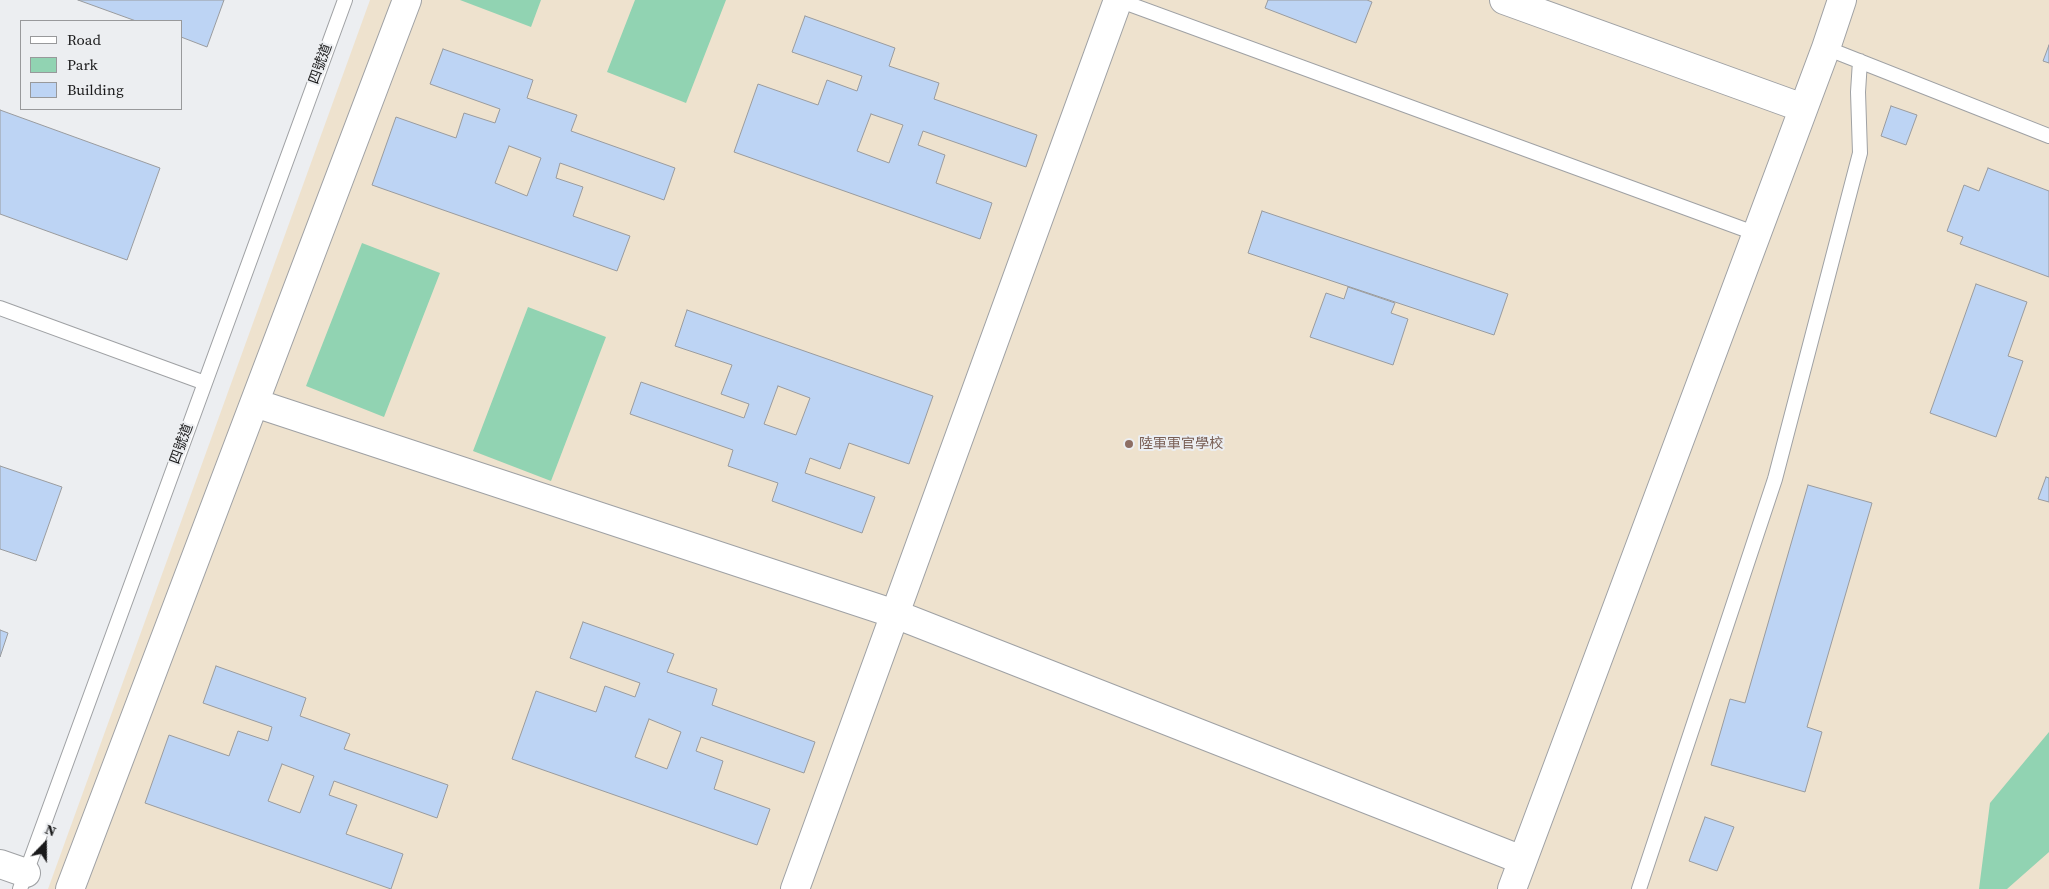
<!DOCTYPE html>
<meta charset="utf-8">
<style>
body{margin:0}
#map{position:relative;width:2049px;height:889px;overflow:hidden;background:#eceef1;font-family:"Source Serif 4",serif}
canvas{display:block}
.legend{position:absolute;left:20px;top:20px;width:162px;height:90px;box-sizing:border-box;background:#eceef1;border:1px solid #98999b;margin:0;padding:6px 9px;list-style:none;font-size:15px;color:#1a1a1b}
.legend li{display:flex;align-items:center;gap:10px;height:25px}
.legend b{width:25px;border:1px solid #98999b}
.north{position:absolute;left:20px;top:819px;width:50px;height:50px;-webkit-text-stroke:4px #eceef1;paint-order:stroke;rotate:22deg;font-size:14px;font-weight:700;line-height:20px;text-align:center;color:#1a1a1b}
.north::after{content:'';display:block;margin:auto;width:18px;height:22px;background:#1a1a1b;clip-path:polygon(50% 0,100% 100%,50% 72%,0 100%)}
</style>
<div id="map">
<canvas width="2049" height="889"></canvas>
<ul class="legend">
<li><b style="height:6px;background:#fff"></b>Road</li>
<li><b style="height:14px;background:#91d3b2"></b>Park</li>
<li><b style="height:14px;background:#bdd4f4"></b>Building</li>
</ul>
<div class="north">N</div>
</div>
<script>
const context = document.querySelector('canvas').getContext('2d');
context.lineJoin = 'round';
function paint(path, color) {
  context.fillStyle = color;
  context.fill(path, 'evenodd');
}
function shape(rows) {
  const path = new Path2D();
  for (const r of rows) {
    path.moveTo(r[0], r[1]);
    for (let i = 2; i < r.length; i += 2) path.lineTo(r[i], r[i + 1]);
  }
  return path;
}
function stroke(path, color, width, dash) {
  context.strokeStyle = color;
  context.lineWidth = width;
  context.lineCap = dash ? 'butt' : 'round';
  context.setLineDash(dash || []);
  context.stroke(path);
}
function label(font, color, halo, rows, align = 'center') {
  context.font = font + ' "Source Serif 4","Noto Sans TC",serif';
  context.lineWidth = 4;
  context.setLineDash([]);
  context.textBaseline = 'middle';
  context.strokeStyle = halo;
  context.fillStyle = color;
  for (const [text, x, y, turn = 0] of rows) {
    context.save();
    context.translate(x, y);
    context.rotate((+turn || 0) * Math.PI / 180);
    context.textAlign = isNaN(turn) ? turn : align;
    if (halo) context.strokeText(text, 0, 0);
    context.fillText(text, 0, 0);
    context.restore();
  }
}
paint(shape([
 [370,0,2049,0,2049,889,48,889]
]), '#eee2ce');
paint(shape([
 [460,0,541,0,531,27],
 [635,0,726,0,686,103,607,72],
 [362,243,440,273,384,417,306,386],
 [528,307,606,337,551,481,473,451],
 [2049,732,2049,852,2007,889,1979,889,1990,803]
]), '#91d3b2');
const building = shape([
 [78,0,224,0,207,47,181,37,181,21,136,21,78,0],
 [1268,0,1367,0,1372,2,1356,43,1265,8,1268,0],
 [805,16,895,48,889,66,939,83,934,99,1037,135,1026,167,923,131,918,145,945,155,936,183,992,203,980,239,734,152,758,84,818,105,827,80,857,91,862,76,792,52,805,16],
 [871,114,903,125,889,163,857,151,871,114],
 [2049,45,2049,63,2043,61,2049,45],
 [443,49,533,80,527,98,577,115,571,131,675,168,664,200,560,163,556,178,583,187,573,216,630,236,617,271,372,185,396,117,456,138,464,113,495,123,500,109,430,84,443,49],
 [509,146,541,158,527,196,495,183,509,146],
 [1891,106,1917,115,1906,145,1881,136,1891,106],
 [0,110,160,168,127,260,0,214,0,110],
 [1988,168,2049,191,2049,277,1960,244,1963,237,1947,231,1964,185,1979,191,1988,168],
 [1262,211,1508,294,1494,335,1248,253,1262,211],
 [1976,284,2027,302,2008,356,2023,361,1996,437,1930,413,1976,284],
 [1348,287,1395,303,1391,313,1408,319,1393,365,1310,337,1326,293,1344,299,1348,287],
 [687,310,933,396,909,464,849,443,840,469,810,458,805,473,875,497,862,533,772,501,778,483,728,466,733,450,630,414,641,382,744,418,749,404,721,394,732,365,675,346,687,310],
 [778,386,810,398,796,435,764,424,778,386],
 [0,466,62,487,36,561,0,549,0,466],
 [2046,477,2049,478,2049,502,2038,499,2046,477],
 [1808,485,1872,503,1807,727,1822,732,1805,792,1711,765,1730,699,1745,703,1808,485],
 [583,622,674,654,667,672,717,689,712,705,815,742,804,773,701,737,696,751,723,761,714,789,770,809,757,845,512,759,536,691,596,712,605,686,635,697,640,683,570,658,583,622],
 [649,719,681,732,667,769,635,757,649,719],
 [0,630,8,633,0,657,0,630],
 [216,666,306,698,300,716,350,734,344,749,448,785,437,818,334,781,329,795,357,805,346,834,403,854,391,889,145,803,169,735,229,756,238,731,268,741,272,727,203,703,216,666],
 [282,764,314,776,300,813,268,801,282,764],
 [1705,817,1734,827,1717,871,1689,861,1705,817]
]);
paint(building, '#bdd4f4');
stroke(building, '#9a9c9f', 1);
const lane = shape([
 [1118,0,1757,234],
 [1826,48,2049,136],
 [0,308,205,383],
 [20,889,345,0],
 [1639,889,1775,479,1860,153,1858,92,1860,61]
]);
const street = shape([
 [1504,0,1803,108],
 [255,403,895,614,1522,860],
 [0,864,26,873],
 [70,889,407,0],
 [795,889,1118,0],
 [1512,889,1826,48,1842,0]
]);
stroke(lane, '#9fa1a4', 16);
stroke(street, '#9fa1a4', 30);
stroke(lane, '#fff', 14);
stroke(street, '#fff', 28);
for (const [x, y, r, color] of [
 [1129,444,5,"#8d6e63"]
]) {
  const dot = new Path2D();
  dot.arc(x, y, r, 0, 2 * Math.PI);
  context.fillStyle = color;
  context.fill(dot);
  stroke(dot, '#eceef1', 2);
}
label('14px', '#1a1a1b', '#eceef1', [
 ["四號道",321,64,-70],
 ["四號道",182,444,-70]
]);
label('14px', '#785e54', '#eceef1', [
 ["陸軍軍官學校",1139,444]
], 'left');
</script>
